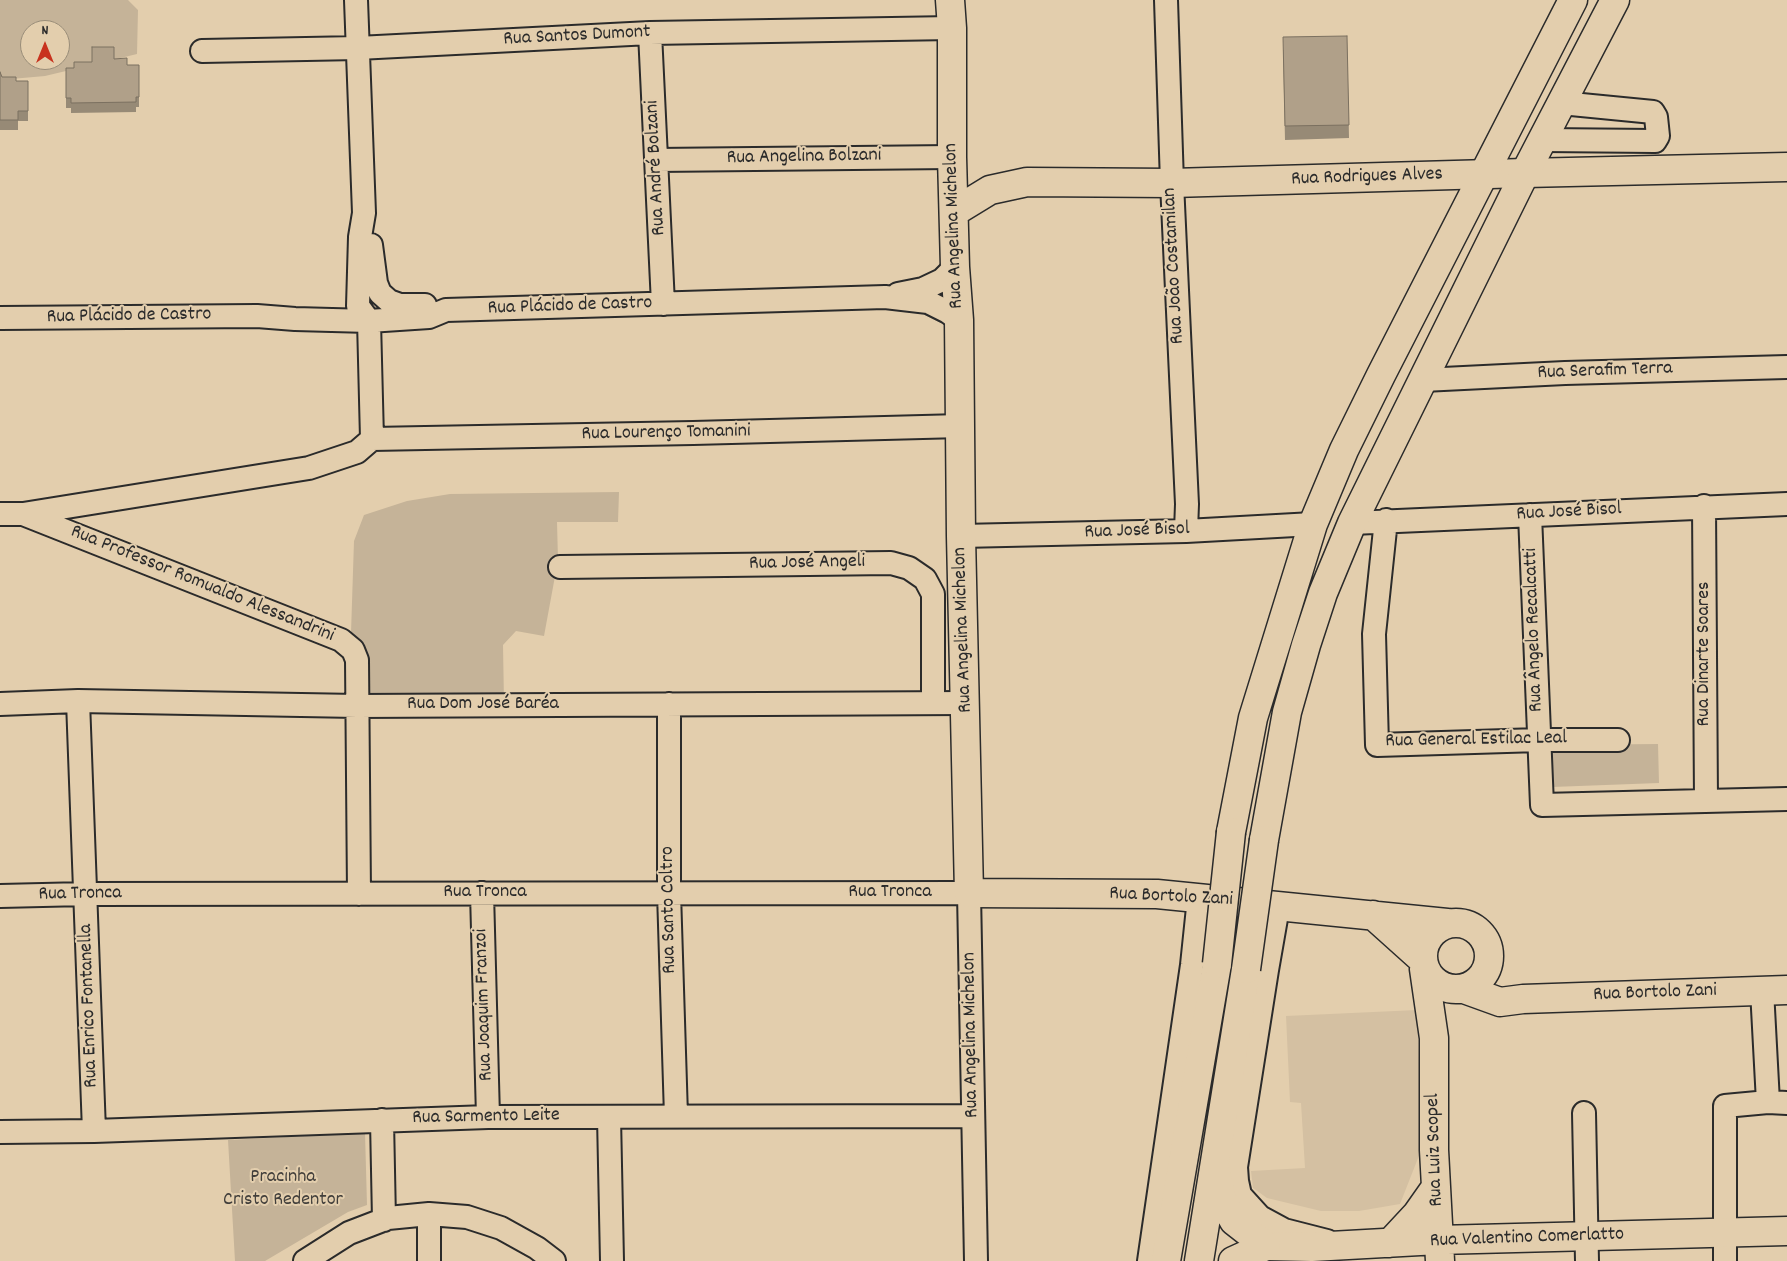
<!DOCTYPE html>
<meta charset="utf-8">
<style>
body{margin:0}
#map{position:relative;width:1787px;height:1261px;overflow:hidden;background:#e3cead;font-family:Dekko,sans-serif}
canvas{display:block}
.north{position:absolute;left:20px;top:20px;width:50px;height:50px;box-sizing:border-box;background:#e3cead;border:1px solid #998d79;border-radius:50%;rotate:0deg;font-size:14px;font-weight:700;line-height:20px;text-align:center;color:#2b2b2b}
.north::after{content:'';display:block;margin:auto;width:18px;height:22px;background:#c8321e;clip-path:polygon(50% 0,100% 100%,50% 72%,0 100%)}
</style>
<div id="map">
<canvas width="1787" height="1261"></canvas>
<div class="north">N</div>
</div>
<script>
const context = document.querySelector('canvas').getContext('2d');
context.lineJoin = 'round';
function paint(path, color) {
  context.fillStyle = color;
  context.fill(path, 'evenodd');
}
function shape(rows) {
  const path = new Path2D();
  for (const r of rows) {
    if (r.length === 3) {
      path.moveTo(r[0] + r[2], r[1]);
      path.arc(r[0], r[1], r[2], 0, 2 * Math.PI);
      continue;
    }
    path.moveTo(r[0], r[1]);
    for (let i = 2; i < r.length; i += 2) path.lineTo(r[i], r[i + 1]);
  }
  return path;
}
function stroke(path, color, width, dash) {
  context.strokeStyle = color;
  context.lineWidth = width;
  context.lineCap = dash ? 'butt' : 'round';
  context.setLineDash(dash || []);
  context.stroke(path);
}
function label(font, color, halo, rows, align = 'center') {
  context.font = font + ' Dekko,sans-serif';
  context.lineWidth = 4;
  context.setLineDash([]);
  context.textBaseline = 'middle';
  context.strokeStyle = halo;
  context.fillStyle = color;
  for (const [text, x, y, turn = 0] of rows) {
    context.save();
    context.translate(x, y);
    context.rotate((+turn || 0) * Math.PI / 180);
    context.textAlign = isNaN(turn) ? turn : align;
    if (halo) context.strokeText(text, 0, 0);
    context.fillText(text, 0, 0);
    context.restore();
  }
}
paint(shape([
 [1417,1010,1422,1148,1400,1204,1359,1211,1321,1211,1267,1198,1253,1188,1251,1171,1305,1168,1301,1103,1290,1102,1286,1016]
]), '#d4c0a2');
paint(shape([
 [0,0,128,0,138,10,137,54,45,76,0,80],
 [30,30,60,30,60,60,30,60],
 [619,492,618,522,557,522,558,560,544,636,516,631,503,645,504,703,360,703,359,649,351,633,354,541,364,515,407,501,450,494],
 [1658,744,1659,783,1552,787,1550,745],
 [365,1133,367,1205,348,1212,265,1261,235,1261,228,1140]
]), '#c5b398');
const minor = shape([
 [356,0,364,213,360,237,358,306,369,321,372,439],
 [1166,0,1172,183,1187,504,1186,531],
 [650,33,663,304],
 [202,51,358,48,650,33,952,28],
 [1542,140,1655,141,1658,136,1656,117,1653,112,1561,103],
 [656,160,952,157],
 [371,245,376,283,380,293,389,301,400,305,425,305],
 [898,294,923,289,942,280,955,267],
 [0,318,257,316,295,319,369,321,429,317,446,310,885,297,928,302,948,312,959,320],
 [1423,380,1565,373,1787,367],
 [372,439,693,433,961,426],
 [1704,506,1706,801],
 [0,514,23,514,309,468,357,452,372,439],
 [23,514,341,640,353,650,357,660,359,894],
 [1530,515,1542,805,1787,799],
 [1386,520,1374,634,1377,745,1539,740,1618,740],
 [1352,523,1787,504],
 [961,536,1186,531,1313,524],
 [560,567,891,563,909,568,925,579,933,594,933,703],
 [78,701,94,1131],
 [0,704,78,701,357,706,966,703],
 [669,704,669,893,676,1116],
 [482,893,488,1117],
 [0,896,85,894,969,893,976,1261],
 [1278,907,1267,970,1236,1167,1237,1181,1240,1195,1260,1217,1284,1230,1327,1241],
 [1762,990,1768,1102],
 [1584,1113,1587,1261],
 [609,1117,612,1261],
 [382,1120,384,1220],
 [0,1132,94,1131,488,1117,973,1116],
 [429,1214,429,1261],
 [305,1261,349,1233,388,1218,429,1214,467,1217,501,1228,537,1248,554,1261],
 [1149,1261,1192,965,1199,898],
 [1725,1261,1725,1106,1768,1102,1787,1103]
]);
const major = shape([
 [950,0,952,28,952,157,955,267,959,320,961,536,969,893,1157,894,1447,923],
 [954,212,990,190,1027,182,1172,183,1525,173,1787,167],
 [1373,915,1422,959],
 [1456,956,33],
 [1424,969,1434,1038,1434,1150,1440,1261],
 [1464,989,1500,1002,1523,999,1787,990],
 [1390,1243,1417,1214,1436,1187],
 [1266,1246,1312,1247,1438,1240,1787,1231]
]);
const highway = shape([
 [1231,832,1253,718,1313,524,1344,450,1381,375,1573,0],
 [1264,840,1287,712,1306,645,1323,593,1352,523,1525,173,1615,0],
 [1216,1173,1222,1199,1234,1221,1266,1246,1233,1261],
 [1166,1261,1217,964],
 [1199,1261,1246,969]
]);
stroke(minor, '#2b2b2b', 26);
stroke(major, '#2b2b2b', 31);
stroke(highway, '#2b2b2b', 31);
stroke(minor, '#e3cead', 22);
stroke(major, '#e3cead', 28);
stroke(highway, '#e3cead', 28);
const highwayBridge = shape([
 [1217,964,1231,832],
 [1246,969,1264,840]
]);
stroke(highwayBridge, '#2b2b2b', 31, []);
stroke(highwayBridge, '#e3cead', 28);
paint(shape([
 [1347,36,1349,138,1285,140,1283,50],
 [114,59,127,65,139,65,139,107,136,107,136,112,71,113,71,108,66,108,66,68,74,68,92,62],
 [0,72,2,77,16,81,28,81,28,121,18,121,18,130,0,130]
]), '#978a76');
const building = shape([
 [1347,36,1349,125,1285,126,1283,37,1347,36],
 [92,47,114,47,114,59,127,58,127,65,139,65,139,97,136,97,136,102,71,103,71,98,66,98,66,68,74,68,74,62,92,62,92,47],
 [0,72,2,77,16,77,16,81,28,81,28,111,18,111,18,120,0,120,0,72]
]);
paint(building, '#b0a089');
stroke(building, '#7b7060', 1);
label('20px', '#2b2b2b', '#e3cead', [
 ["Rua Santos Dumont",577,37,-3],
 ["Rua Angelina Bolzani",804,158,-1],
 ["Rua André Bolzani",657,168,-93],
 ["Rua Rodrigues Alves",1367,178,-2],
 ["Rua Angelina Michelon",955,226,-92],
 ["Rua João Costamilan",1175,266,-93],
 ["Rua Plácido de Castro",570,307,-2],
 ["Rua Plácido de Castro",129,317,-1],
 ["Rua Serafim Terra",1605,372,-2],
 ["Rua Lourenço Tomanini",666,434,-1],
 ["Rua José Bisol",1569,513,-3],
 ["Rua José Bisol",1137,532,-2],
 ["Rua José Angeli",807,564,-1],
 ["Rua Professor Romualdo Alessandrini",202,585,22],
 ["Rua Angelina Michelon",964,630,-92],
 ["Rua Ângelo Recalcatti",1535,630,-92],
 ["Rua Dinarte Soares",1705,654,-90],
 ["Rua Dom José Baréa",483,705],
 ["Rua General Estilac Leal",1476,741,-1],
 ["Rua Tronca",485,893],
 ["Rua Tronca",890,893],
 ["Rua Tronca",80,895,-1],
 ["Rua Bortolo Zani",1171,898,3],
 ["Rua Santo Coltro",670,910,-91],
 ["Rua Bortolo Zani",1655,994,-2],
 ["Rua Joaquim Franzoi",485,1005,-92],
 ["Rua Enrico Fontanella",90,1006,-92],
 ["Rua Angelina Michelon",972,1035,-91],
 ["Rua Sarmento Leite",486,1118,-1],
 ["Rua Luiz Scopel",1436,1150,-92],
 ["Rua Valentino Comerlatto",1527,1239,-2]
]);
label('20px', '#423f3b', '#e3cead', [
 ["Pracinha",283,1178],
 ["Cristo Redentor",283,1201]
]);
</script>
